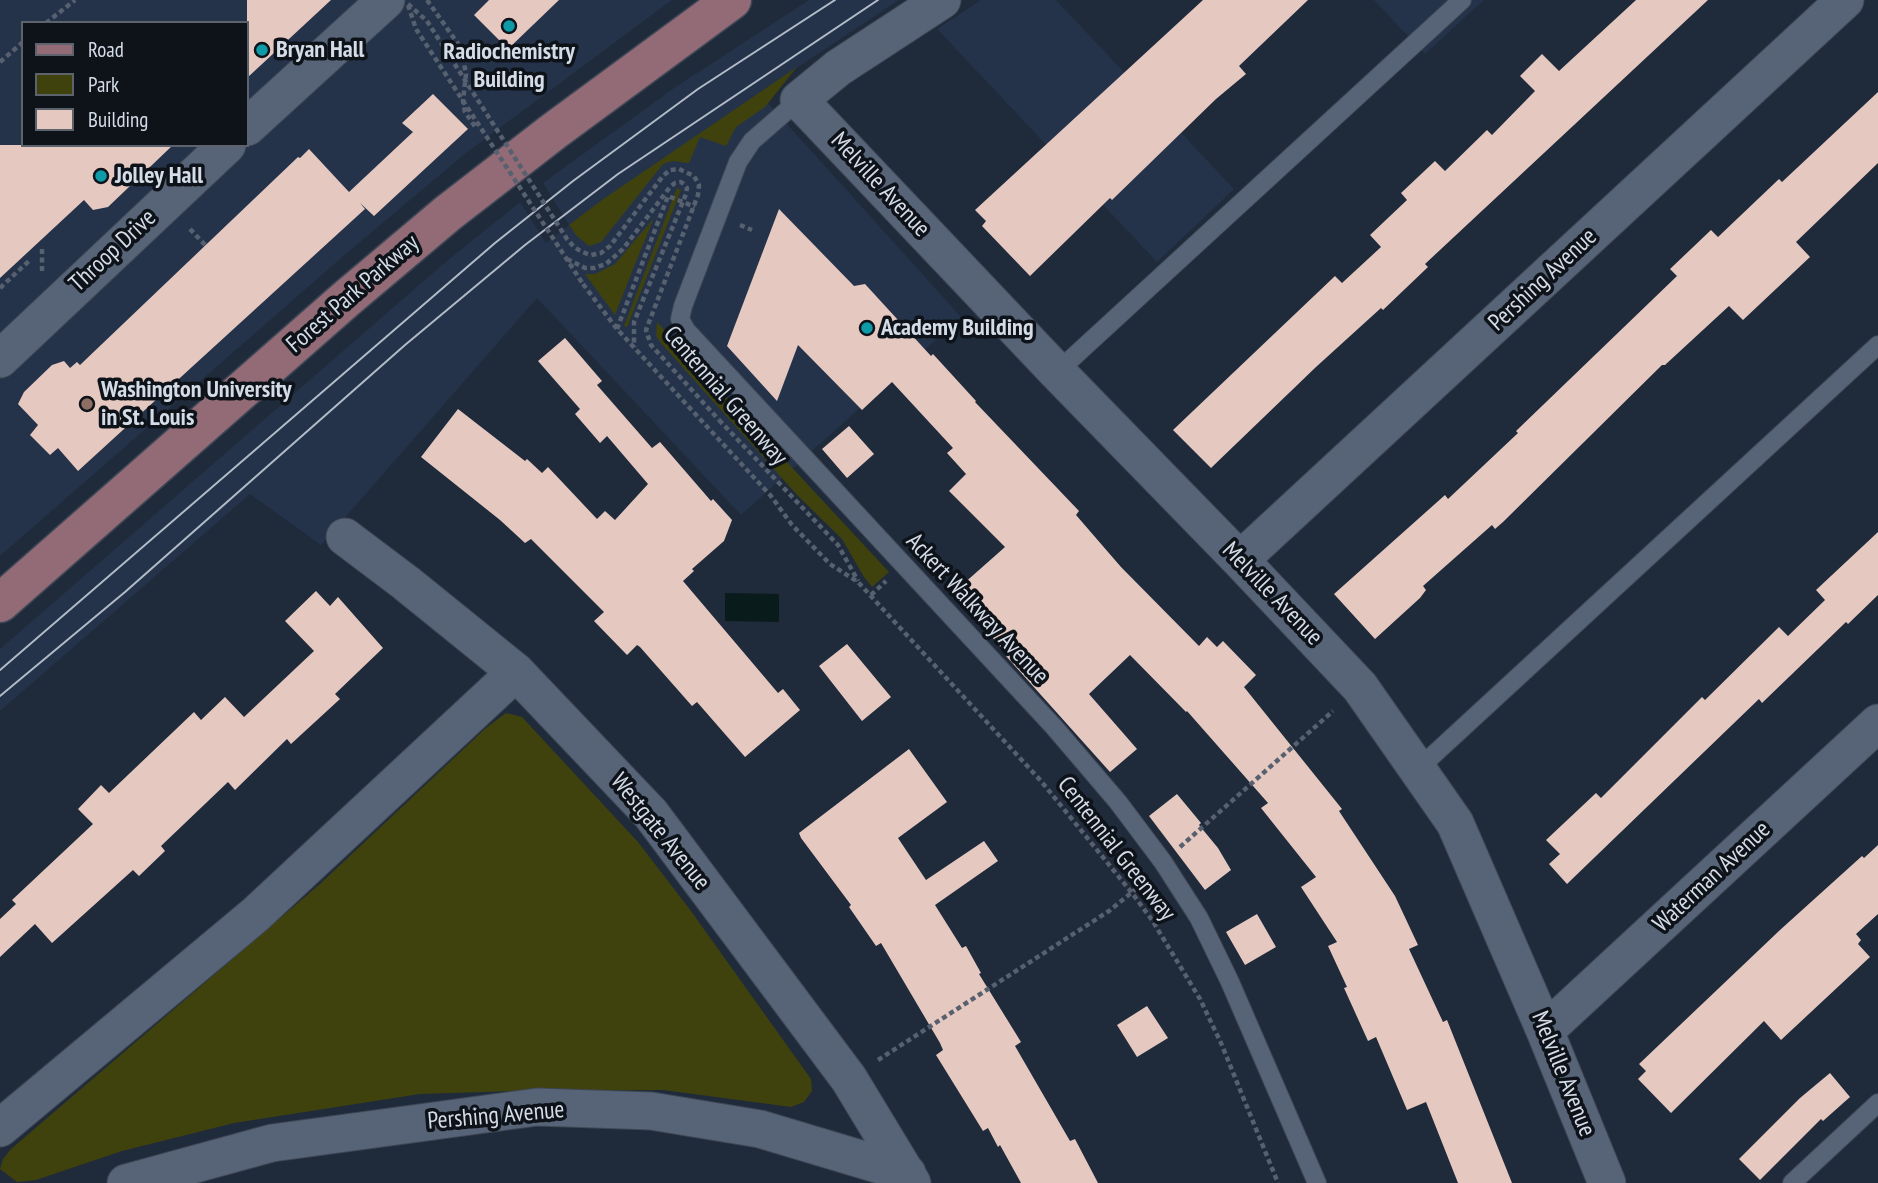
<!DOCTYPE html>
<style>
body{margin:0}
#map{position:relative;width:1878px;height:1183px;overflow:hidden;background:#1f2a3b;font-family:"PT Sans Narrow",sans-serif}
canvas{display:block}
.legend{position:absolute;left:21px;top:21px;width:228px;height:126px;box-sizing:border-box;background:#0e131a;border:2px solid #5d636c;margin:0;padding:9px 12px;list-style:none;font-size:21px;color:#d4dce7}
.legend li{display:flex;align-items:center;gap:14px;height:35px}
.legend b{width:35px;border:2px solid #5d636c}
</style>
<div id="map">
<canvas width="1878" height="1183"></canvas>
<ul class="legend">
<li><b style="height:9px;background:#926b76"></b>Road</li>
<li><b style="height:19px;background:#3f420d"></b>Park</li>
<li><b style="height:19px;background:#e5c8c0"></b>Building</li>
</ul>
</div>
<script>
const context = document.querySelector('canvas').getContext('2d');
context.lineJoin = 'round';
function paint(path, color) {
  context.fillStyle = color;
  context.fill(path, 'evenodd');
}
function shape(rows) {
  const path = new Path2D();
  for (const r of rows) {
    path.moveTo(r[0], r[1]);
    for (let i = 2; i < r.length; i += 2) path.lineTo(r[i], r[i + 1]);
  }
  return path;
}
function stroke(path, color, width, dash) {
  context.strokeStyle = color;
  context.lineWidth = width;
  context.lineCap = dash ? 'butt' : 'round';
  context.setLineDash(dash || []);
  context.stroke(path);
}
function label(font, color, halo, rows, align = 'center') {
  context.font = font + ' "PT Sans Narrow",sans-serif';
  context.lineWidth = 7;
  context.setLineDash([]);
  context.textBaseline = 'middle';
  context.strokeStyle = halo;
  context.fillStyle = color;
  for (const [text, x, y, turn = 0] of rows) {
    context.save();
    context.translate(x, y);
    context.rotate((+turn || 0) * Math.PI / 180);
    context.textAlign = isNaN(turn) ? turn : align;
    if (halo) context.strokeText(text, 0, 0);
    context.fillText(text, 0, 0);
    context.restore();
  }
}
paint(shape([
 [0,0,672,0,466,153,348,252,0,556],
 [23,23,247,23,247,145,23,145],
 [809,0,899,0,759,93,961,317,741,515,537,298,321,545,250,494,0,711,0,649,442,265,520,202,546,243,569,225,543,183,674,88],
 [981,0,1056,0,1234,189,1157,262,937,29],
 [1374,0,1484,0,1425,54]
]), '#25334a');
paint(shape([
 [797,67,765,107,736,127,726,146,700,137,689,163,672,161,663,164,601,242,589,246,577,236,569,225,602,200],
 [677,188,681,190,679,195,627,327,624,326],
 [654,218,635,264,615,315,585,274,595,274,615,264],
 [657,322,889,572,872,587,864,577,842,539,797,495,661,343,656,336],
 [506,713,522,717,638,842,691,911,811,1079,812,1091,804,1102,791,1107,663,1090,514,1091,420,1094,234,1123,122,1151,36,1180,17,1182,0,1169,3,1159,11,1149,320,884,486,728]
]), '#3f420d');
paint(shape([
 [725,593,779,594,779,622,725,621]
]), '#0a1b1c');
paint(shape([
 [247,0,331,0,247,78],
 [489,0,559,0,508,49,474,15],
 [1203,0,1308,0,1239,66,1246,74,1216,99,1112,200,1110,198,1030,276,982,226,986,221,975,210],
 [1636,0,1708,0,1425,264,1428,267,1383,310,1381,308,1316,367,1211,468,1173,430,1335,276,1342,283,1381,247,1370,235,1407,200,1401,193,1435,161,1445,171,1487,130,1492,135,1535,91,1520,76,1542,54,1559,71],
 [1878,92,1878,163,1796,242,1810,257,1743,320,1729,306,1665,365,1662,365,1503,522,1495,529,1492,525,1423,586,1426,590,1420,598,1375,639,1334,594,1445,495,1448,499,1518,433,1516,431,1677,276,1670,269,1711,230,1718,237,1779,179,1782,182],
 [433,94,468,129,374,216,360,203,365,209,78,471,58,448,50,455,30,435,38,425,18,404,24,392,52,365,64,361,70,368,77,362,80,365,298,157,300,158,309,149,349,192,413,132,402,123],
 [0,145,173,145,108,207,93,210,84,200,0,278],
 [779,209,854,286,865,284,931,356,933,354,976,401,975,402,1079,511,1076,515,1121,567,1199,646,1207,637,1217,647,1223,641,1256,675,1244,687,1342,809,1339,811,1395,896,1418,945,1409,949,1443,1022,1447,1020,1512,1183,1458,1183,1426,1102,1407,1110,1376,1037,1368,1041,1344,988,1347,987,1328,946,1337,942,1301,887,1316,877,1261,808,1268,803,1187,711,1186,712,1130,655,1089,694,1137,749,1110,772,1006,656,1007,654,953,593,1005,547,949,491,966,474,947,453,953,448,892,382,862,410,798,345,777,401,727,346],
 [565,338,602,381,597,385,652,448,660,442,711,501,713,499,732,520,724,541,692,569,694,571,683,581,778,693,783,689,800,710,745,757,697,702,692,706,640,647,637,645,627,655,594,621,604,612,531,539,525,543,500,520,421,457,458,409,525,461,527,459,542,473,548,467,597,519,605,511,615,520,648,484,607,436,600,443,575,414,580,409,538,361],
 [849,426,874,454,847,478,822,449],
 [1878,532,1878,595,1848,624,1846,622,1762,703,1759,699,1567,884,1549,864,1560,854,1546,840,1596,793,1601,798,1702,697,1705,700,1779,627,1788,636,1825,600,1816,590],
 [316,591,330,606,338,597,383,648,335,694,340,699,291,744,287,739,235,790,228,782,161,846,165,851,139,876,133,870,52,943,35,924,0,957,0,919,16,904,12,900,93,824,78,809,101,785,109,793,194,712,201,720,225,697,244,717,314,651,285,621],
 [847,644,891,697,862,721,819,666],
 [909,749,947,802,898,838,926,880,984,841,998,861,935,905,962,948,966,946,981,973,979,974,1021,1042,1015,1046,1070,1141,1075,1139,1098,1183,1021,1183,1000,1145,998,1147,988,1128,983,1131,936,1055,943,1050,940,1043,881,943,876,946,849,907,851,905,801,838,799,833],
 [1177,794,1201,823,1199,825,1218,848,1231,870,1205,890,1149,816],
 [1878,845,1878,914,1856,934,1861,940,1858,944,1870,957,1781,1040,1764,1021,1671,1113,1638,1079,1646,1071,1639,1064,1780,930,1862,856,1864,858],
 [1257,914,1276,947,1245,965,1226,932],
 [1147,1006,1168,1038,1137,1057,1117,1025],
 [1830,1073,1850,1097,1823,1121,1821,1119,1760,1180,1739,1159,1800,1098]
]), '#e5c8c0');
const lane = shape([
 [799,100,752,141,738,162,683,306,680,319,686,330,1054,727,1118,802,1163,862,1199,918,1230,982,1317,1183],
 [1057,372,1462,0],
 [1418,769,1878,345],
 [1792,1183,1878,1103]
]);
const street = shape([
 [942,0,838,68,799,100,1057,372,1240,560,1360,687,1455,823,1545,1031,1607,1183],
 [247,127,386,0],
 [0,359,227,145],
 [345,537,406,583,516,672,651,814,849,1079,912,1183],
 [1240,560,1845,0],
 [1545,1031,1878,723],
 [0,1128,255,915,516,672],
 [126,1183,272,1143,537,1107,651,1111,760,1129,907,1173]
]);
const primary = shape([
 [0,603,346,299,448,213,554,131,732,0]
]);
stroke(lane, '#3e4755', 20);
stroke(street, '#3e4755', 39);
stroke(primary, '#3e4755', 41);
stroke(shape([
 [427,0,461,48,466,74,463,101,465,112,476,128],
 [46,23,75,0],
 [0,62,23,42],
 [740,225,752,230],
 [190,229,206,246],
 [42,249,42,273],
 [583,284,617,329,771,496,792,525,830,564,858,582,1041,781,1132,893,1152,920,1200,999,1221,1043,1278,1183],
 [0,288,31,259],
 [617,329,668,196,695,207],
 [719,420,838,545,858,581],
 [871,595,886,581],
 [1180,847,1333,711],
 [878,1060,1109,911,1147,880]
]), '#56606f', 4.5, [5, 3.5]);
stroke(lane, '#576477', 18);
stroke(street, '#576477', 37);
stroke(primary, '#926b76', 38);
stroke(shape([
 [0,670,495,243,573,181,698,89,835,0],
 [0,696,125,592,405,345,525,245,618,174,878,0]
]), '#b2bbc7', 2);
stroke(shape([
 [408,4,427,21,567,239,574,247,582,252,591,255,601,253,610,246,663,176,670,170,679,169,694,176,699,185,698,195,646,330,651,345,719,420],
 [408,5,416,29,583,284],
 [567,259,585,268,594,268,606,264,623,249,670,187,675,183,681,182,684,184,687,188,686,194,634,322,634,347]
]), '#56606f', 4.5, [5, 3.5]);
for (const [x, y, r, color] of [
 [509,26,7,"#0f9aa8"],
 [262,50,7,"#0f9aa8"],
 [101,176,7,"#0f9aa8"],
 [867,328,7,"#0f9aa8"],
 [87,404,7,"#8d6e63"]
]) {
  const dot = new Path2D();
  dot.arc(x, y, r, 0, 2 * Math.PI);
  context.fillStyle = color;
  context.fill(dot);
  stroke(dot, '#0e131a', 2.5);
}
label('bold 24px', '#d4dce7', '#0e131a', [
 ["Bryan Hall",276,50],
 ["Radiochemistry",509,52,"center"],
 ["Building",509,80,"center"],
 ["Jolley Hall",115,176],
 ["Academy Building",881,328],
 ["Washington University",101,390],
 ["in St. Louis",101,418]
], 'left');
label('24px', '#d4dce7', '#0e131a', [
 ["Melville Avenue",880,185,47],
 ["Throop Drive",113,251,-43],
 ["Pershing Avenue",1543,280,-43],
 ["Forest Park Parkway",353,294,-41],
 ["Centennial Greenway",725,396,49],
 ["Melville Avenue",1272,594,46],
 ["Ackert Walkway Avenue",977,609,47],
 ["Westgate Avenue",660,832,51],
 ["Centennial Greenway",1116,849,52],
 ["Waterman Avenue",1712,877,-43],
 ["Melville Avenue",1563,1074,68],
 ["Pershing Avenue",496,1116,-5]
]);
</script>
